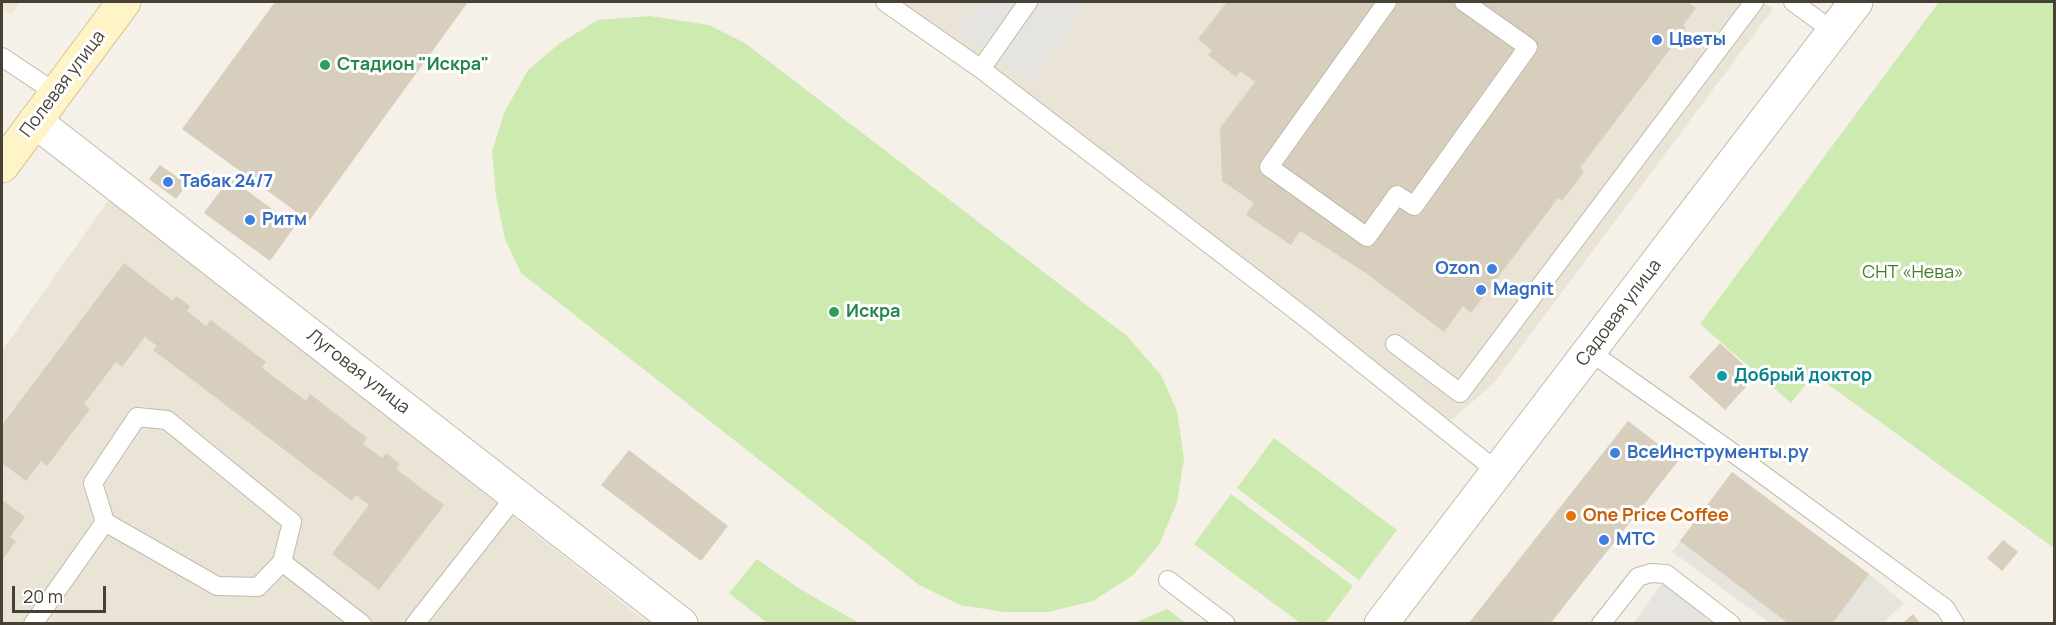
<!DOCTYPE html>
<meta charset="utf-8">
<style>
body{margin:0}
#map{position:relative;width:2056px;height:625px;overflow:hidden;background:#f5f1e8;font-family:Manrope,sans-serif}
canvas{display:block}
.frame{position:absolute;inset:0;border:3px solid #484236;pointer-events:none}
.scale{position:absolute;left:12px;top:586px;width:94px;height:27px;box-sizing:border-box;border:3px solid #484236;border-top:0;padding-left:8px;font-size:18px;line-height:21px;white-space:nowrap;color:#484236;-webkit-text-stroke:4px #fff;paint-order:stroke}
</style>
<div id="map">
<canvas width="2056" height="625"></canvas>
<div class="frame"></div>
<div class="scale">20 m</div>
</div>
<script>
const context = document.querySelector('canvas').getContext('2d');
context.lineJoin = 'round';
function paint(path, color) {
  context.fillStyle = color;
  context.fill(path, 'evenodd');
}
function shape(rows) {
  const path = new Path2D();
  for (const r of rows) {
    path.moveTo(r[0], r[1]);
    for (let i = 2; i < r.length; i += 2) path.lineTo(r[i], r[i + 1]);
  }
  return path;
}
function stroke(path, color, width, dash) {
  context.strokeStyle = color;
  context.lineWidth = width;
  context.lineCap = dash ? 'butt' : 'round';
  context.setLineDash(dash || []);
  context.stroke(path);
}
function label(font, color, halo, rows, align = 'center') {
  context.font = font + ' Manrope,sans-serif';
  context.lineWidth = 6;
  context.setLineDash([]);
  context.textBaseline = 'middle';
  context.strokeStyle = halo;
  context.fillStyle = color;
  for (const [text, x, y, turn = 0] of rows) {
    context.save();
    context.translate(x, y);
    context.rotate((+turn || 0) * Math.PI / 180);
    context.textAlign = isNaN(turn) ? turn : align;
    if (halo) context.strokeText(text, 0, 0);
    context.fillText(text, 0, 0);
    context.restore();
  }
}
paint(shape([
 [892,2,1763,2,1773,9,1495,382,1448,423],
 [110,198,648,623,2,624,2,351]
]), '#e9e4d6');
paint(shape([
 [1732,472,1869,574,1904,603,1883,623,1770,623,1672,552]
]), '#e7e3dd');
paint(shape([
 [2,2,21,2,11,14,2,7]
]), '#eee7d2');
paint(shape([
 [1939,2,2054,2,2054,548,1814,374,1791,403,1700,324],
 [650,16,709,25,745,43,1127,336,1161,375,1177,411,1184,459,1177,502,1159,545,1132,576,1093,601,1048,612,1005,612,960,605,919,585,521,273,505,239,496,196,492,151,505,111,528,70,560,43,598,20],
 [1274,438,1397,530,1359,580,1237,488],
 [1231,494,1353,586,1325,623,1300,623,1194,544],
 [757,559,800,589,859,623,767,623,729,593],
 [1167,609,1186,623,1133,623,1134,623]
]), '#cdeab0');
paint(shape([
 [978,2,1089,2,1032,83,957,31],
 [1665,579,1727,624,1633,624]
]), '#e6e4e0');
paint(shape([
 [275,2,468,2,309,221,182,129],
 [1227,2,1688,2,1696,8,1683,25,1686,28,1580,168,1584,172,1562,201,1558,198,1471,313,1463,306,1444,332,1366,273,1300,231,1291,245,1246,215,1254,203,1222,181,1220,128,1255,82,1240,71,1236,77,1208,55,1212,50,1198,39],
 [160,165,187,184,176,199,149,179],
 [230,178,295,226,270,261,204,213],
 [124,263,173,301,176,296,190,306,187,311,206,326,211,320,266,362,262,368,306,401,310,394,367,438,363,444,382,458,386,453,400,464,396,469,444,505,379,590,332,554,369,505,356,495,352,501,153,350,157,346,145,337,122,367,116,362,84,404,90,409,47,466,41,461,26,481,2,463,2,425],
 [1720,343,1756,376,1725,410,1689,377],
 [1628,421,1679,460,1550,624,1468,624],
 [629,450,728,526,701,561,601,485],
 [1732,472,1869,574,1832,624,1789,624,1680,541],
 [2,500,25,517,10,537,16,541,2,561],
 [2003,540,2018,552,2002,571,1987,558],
 [1913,614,1921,624,1902,624]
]), '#d7cebd');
const lane = shape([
 [885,2,981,69,1307,319,1498,472],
 [1387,2,1269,167,1367,237,1397,195,1414,206,1528,47,1464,2],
 [1793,2,1833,31],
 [2,57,56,93],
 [981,69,1028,2],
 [1395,344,1460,393,1754,2],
 [1589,351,1743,460,1945,608,1955,624],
 [137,417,167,420,292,522,282,562,258,587,217,586,105,522,93,483,137,417],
 [282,562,362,624],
 [1168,580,1226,624],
 [33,624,105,522],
 [415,624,517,494],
 [1601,624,1638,577,1651,573,1666,574,1731,624]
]);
const street = shape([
 [35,121,681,624],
 [1381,624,1856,2]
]);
const secondary = shape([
 [2,166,124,2]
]);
stroke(lane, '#c1baaa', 20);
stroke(street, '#c1baaa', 35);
stroke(secondary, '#d6c896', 35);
stroke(lane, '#fff', 18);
stroke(street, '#fff', 33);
stroke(secondary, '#fff4c8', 33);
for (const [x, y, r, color] of [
 [1657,40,6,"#3f7fe0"],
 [325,65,6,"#2e9e5b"],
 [168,182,6,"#3f7fe0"],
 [250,220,6,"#3f7fe0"],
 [1492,269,6,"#3f7fe0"],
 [1481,290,6,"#3f7fe0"],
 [834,312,6,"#2e9e5b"],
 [1722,376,6,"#0f9aa8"],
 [1615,453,6,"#3f7fe0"],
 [1571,516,6,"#e8710a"],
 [1604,540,6,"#3f7fe0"]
]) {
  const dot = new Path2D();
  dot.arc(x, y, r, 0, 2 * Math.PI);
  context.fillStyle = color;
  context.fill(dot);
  stroke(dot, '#fff', 2);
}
label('bold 18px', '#366cbe', '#fff', [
 ["Цветы",1669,40],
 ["Табак 24/7",180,182],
 ["Ритм",262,220],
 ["Ozon",1480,269,"right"],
 ["Magnit",1493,290],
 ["ВсеИнструменты.ру",1627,453],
 ["МТС",1616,540]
], 'left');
label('bold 18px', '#27864d', '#fff', [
 ["Стадион \"Искра\"",337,65],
 ["Искра",846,312]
], 'left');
label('18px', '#484236', '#fff', [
 ["Полевая улица",63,84,-53],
 ["Садовая улица",1619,313,-53],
 ["Луговая улица",358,372,38]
]);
label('18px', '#447d27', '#fff', [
 ["СНТ «Нева»",1913,273]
]);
label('bold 18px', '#0d838f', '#fff', [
 ["Добрый доктор",1734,376]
], 'left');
label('bold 18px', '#c56008', '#fff', [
 ["One Price Coffee",1583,516]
], 'left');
</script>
